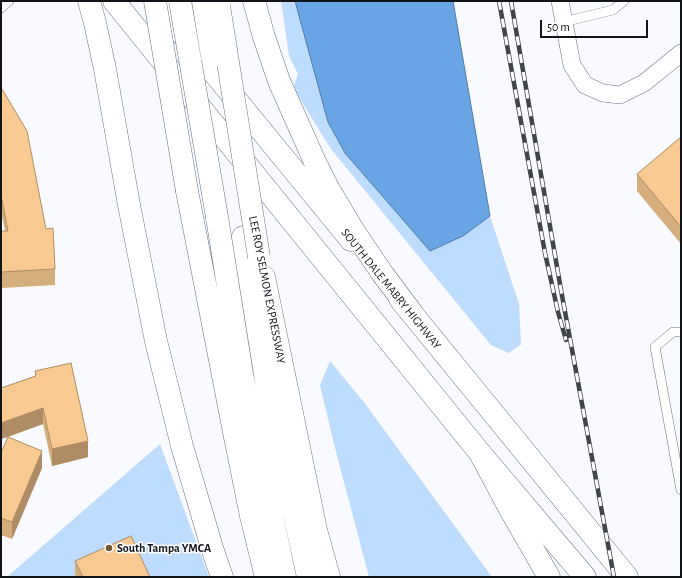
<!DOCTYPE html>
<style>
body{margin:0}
#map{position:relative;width:682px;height:578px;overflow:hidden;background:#f8fafd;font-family:"Alegreya Sans",sans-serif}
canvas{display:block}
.frame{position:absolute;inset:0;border:2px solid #11151a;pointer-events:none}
.scale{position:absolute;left:540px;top:20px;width:108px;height:18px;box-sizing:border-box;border:2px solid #11151a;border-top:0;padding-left:5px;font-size:12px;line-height:14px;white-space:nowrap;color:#11151a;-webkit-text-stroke:3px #fff;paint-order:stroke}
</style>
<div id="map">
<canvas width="682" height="578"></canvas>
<div class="frame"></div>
<div class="scale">50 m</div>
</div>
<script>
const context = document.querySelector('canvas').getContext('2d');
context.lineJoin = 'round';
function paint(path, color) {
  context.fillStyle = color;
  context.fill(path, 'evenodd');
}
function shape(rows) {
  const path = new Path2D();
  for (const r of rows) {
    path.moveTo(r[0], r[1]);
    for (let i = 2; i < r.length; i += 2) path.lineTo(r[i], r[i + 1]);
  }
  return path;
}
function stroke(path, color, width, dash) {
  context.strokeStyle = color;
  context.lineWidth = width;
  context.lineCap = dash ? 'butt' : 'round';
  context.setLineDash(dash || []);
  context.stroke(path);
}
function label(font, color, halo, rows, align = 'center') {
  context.font = font + ' "Alegreya Sans",sans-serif';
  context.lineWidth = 3;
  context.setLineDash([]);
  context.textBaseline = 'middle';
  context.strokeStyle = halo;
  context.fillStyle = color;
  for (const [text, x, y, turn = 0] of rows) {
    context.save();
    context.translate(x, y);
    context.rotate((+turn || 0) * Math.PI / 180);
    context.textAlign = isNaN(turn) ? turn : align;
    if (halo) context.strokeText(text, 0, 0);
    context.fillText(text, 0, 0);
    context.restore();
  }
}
paint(shape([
 [281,1,295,1,328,122,345,153,430,251,463,236,490,216,519,304,521,344,509,353,491,345,331,149,293,88,298,74,289,56],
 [330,361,363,401,492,577,369,577,335,448,320,385],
 [160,444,209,577,7,577]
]), '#bddcfe');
const water = shape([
 [295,1,453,1,490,216,463,236,430,251,345,153,328,122,295,1]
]);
paint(water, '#69a5e4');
stroke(water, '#4f7aa7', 1);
const service = shape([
 [1,8,9,1],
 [563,22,613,10,624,1],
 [681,332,673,332,655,347,681,490]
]);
const minor = shape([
 [560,1,572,65,585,85,603,93,620,95,644,83,681,53]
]);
const primary = shape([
 [114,1,480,453,585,577],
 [155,1,351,240],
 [400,299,627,577]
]);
const motorway = shape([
 [89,1,95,23,105,69,129,205,156,341,182,446,212,548,222,577],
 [254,1,264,37,279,81,315,162,328,188,353,230,382,273,412,313],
 [187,191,234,432,251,516,266,577],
 [217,217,242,374,285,577],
 [243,237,269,399,308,577],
 [264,277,316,530,329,577],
 [480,453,511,511,549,577]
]);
stroke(service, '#697480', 10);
stroke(minor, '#697480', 18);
stroke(primary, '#697480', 23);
stroke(motorway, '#697480', 23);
stroke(service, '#fff', 9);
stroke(minor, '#fff', 17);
stroke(primary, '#fff', 22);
stroke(motorway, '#fff', 22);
const rail = shape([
 [499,1,545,253,558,312,566,340],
 [511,1,561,290,614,577]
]);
stroke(rail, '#414549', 4.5);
stroke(rail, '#fff', 3, [9]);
const motorwayBridge = shape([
 [155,1,187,191],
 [180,1,217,217],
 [203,1,212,56],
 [219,6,259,257]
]);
stroke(motorwayBridge, '#697480', 23, []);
stroke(motorwayBridge, '#fff', 22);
paint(shape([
 [1,89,46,229,55,269,55,285,1,288,1,231,5,231,1,211],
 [681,137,681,244,637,191,637,174],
 [35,371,88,457,52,466,43,424,8,437,42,468,12,539,1,535,1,453,8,437,1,439,1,388,35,376],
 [75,561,150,577,75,577]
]), '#d5ae7e');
paint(shape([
 [43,408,43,424,1,439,1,423],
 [88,441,88,457,52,466,52,449],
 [42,451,42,468,12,539,12,522]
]), '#ae8d66');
const building = shape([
 [1,89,2,89,27,131,46,229,53,228,55,269,1,272,1,231,8,231,1,195,1,89],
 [681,137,681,227,637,174,681,137],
 [71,363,88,441,52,449,43,408,1,423,1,388,36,376,35,371,71,363],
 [8,437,42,451,12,522,1,518,1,453,8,437],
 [131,536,150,577,83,577,75,561,131,536]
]);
paint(building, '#f8ca92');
stroke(building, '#ae8d66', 1);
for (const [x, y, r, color] of [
 [109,548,4,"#79592f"]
]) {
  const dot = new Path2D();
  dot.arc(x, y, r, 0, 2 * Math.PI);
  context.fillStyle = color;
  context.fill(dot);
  stroke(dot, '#fff', 1.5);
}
label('12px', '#11151a', '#fff', [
 ["SOUTH DALE MABRY HIGHWAY",391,289,51],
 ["LEE ROY SELMON EXPRESSWAY",267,290,79]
]);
label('bold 12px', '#11151a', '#fff', [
 ["South Tampa YMCA",117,548]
], 'left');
</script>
